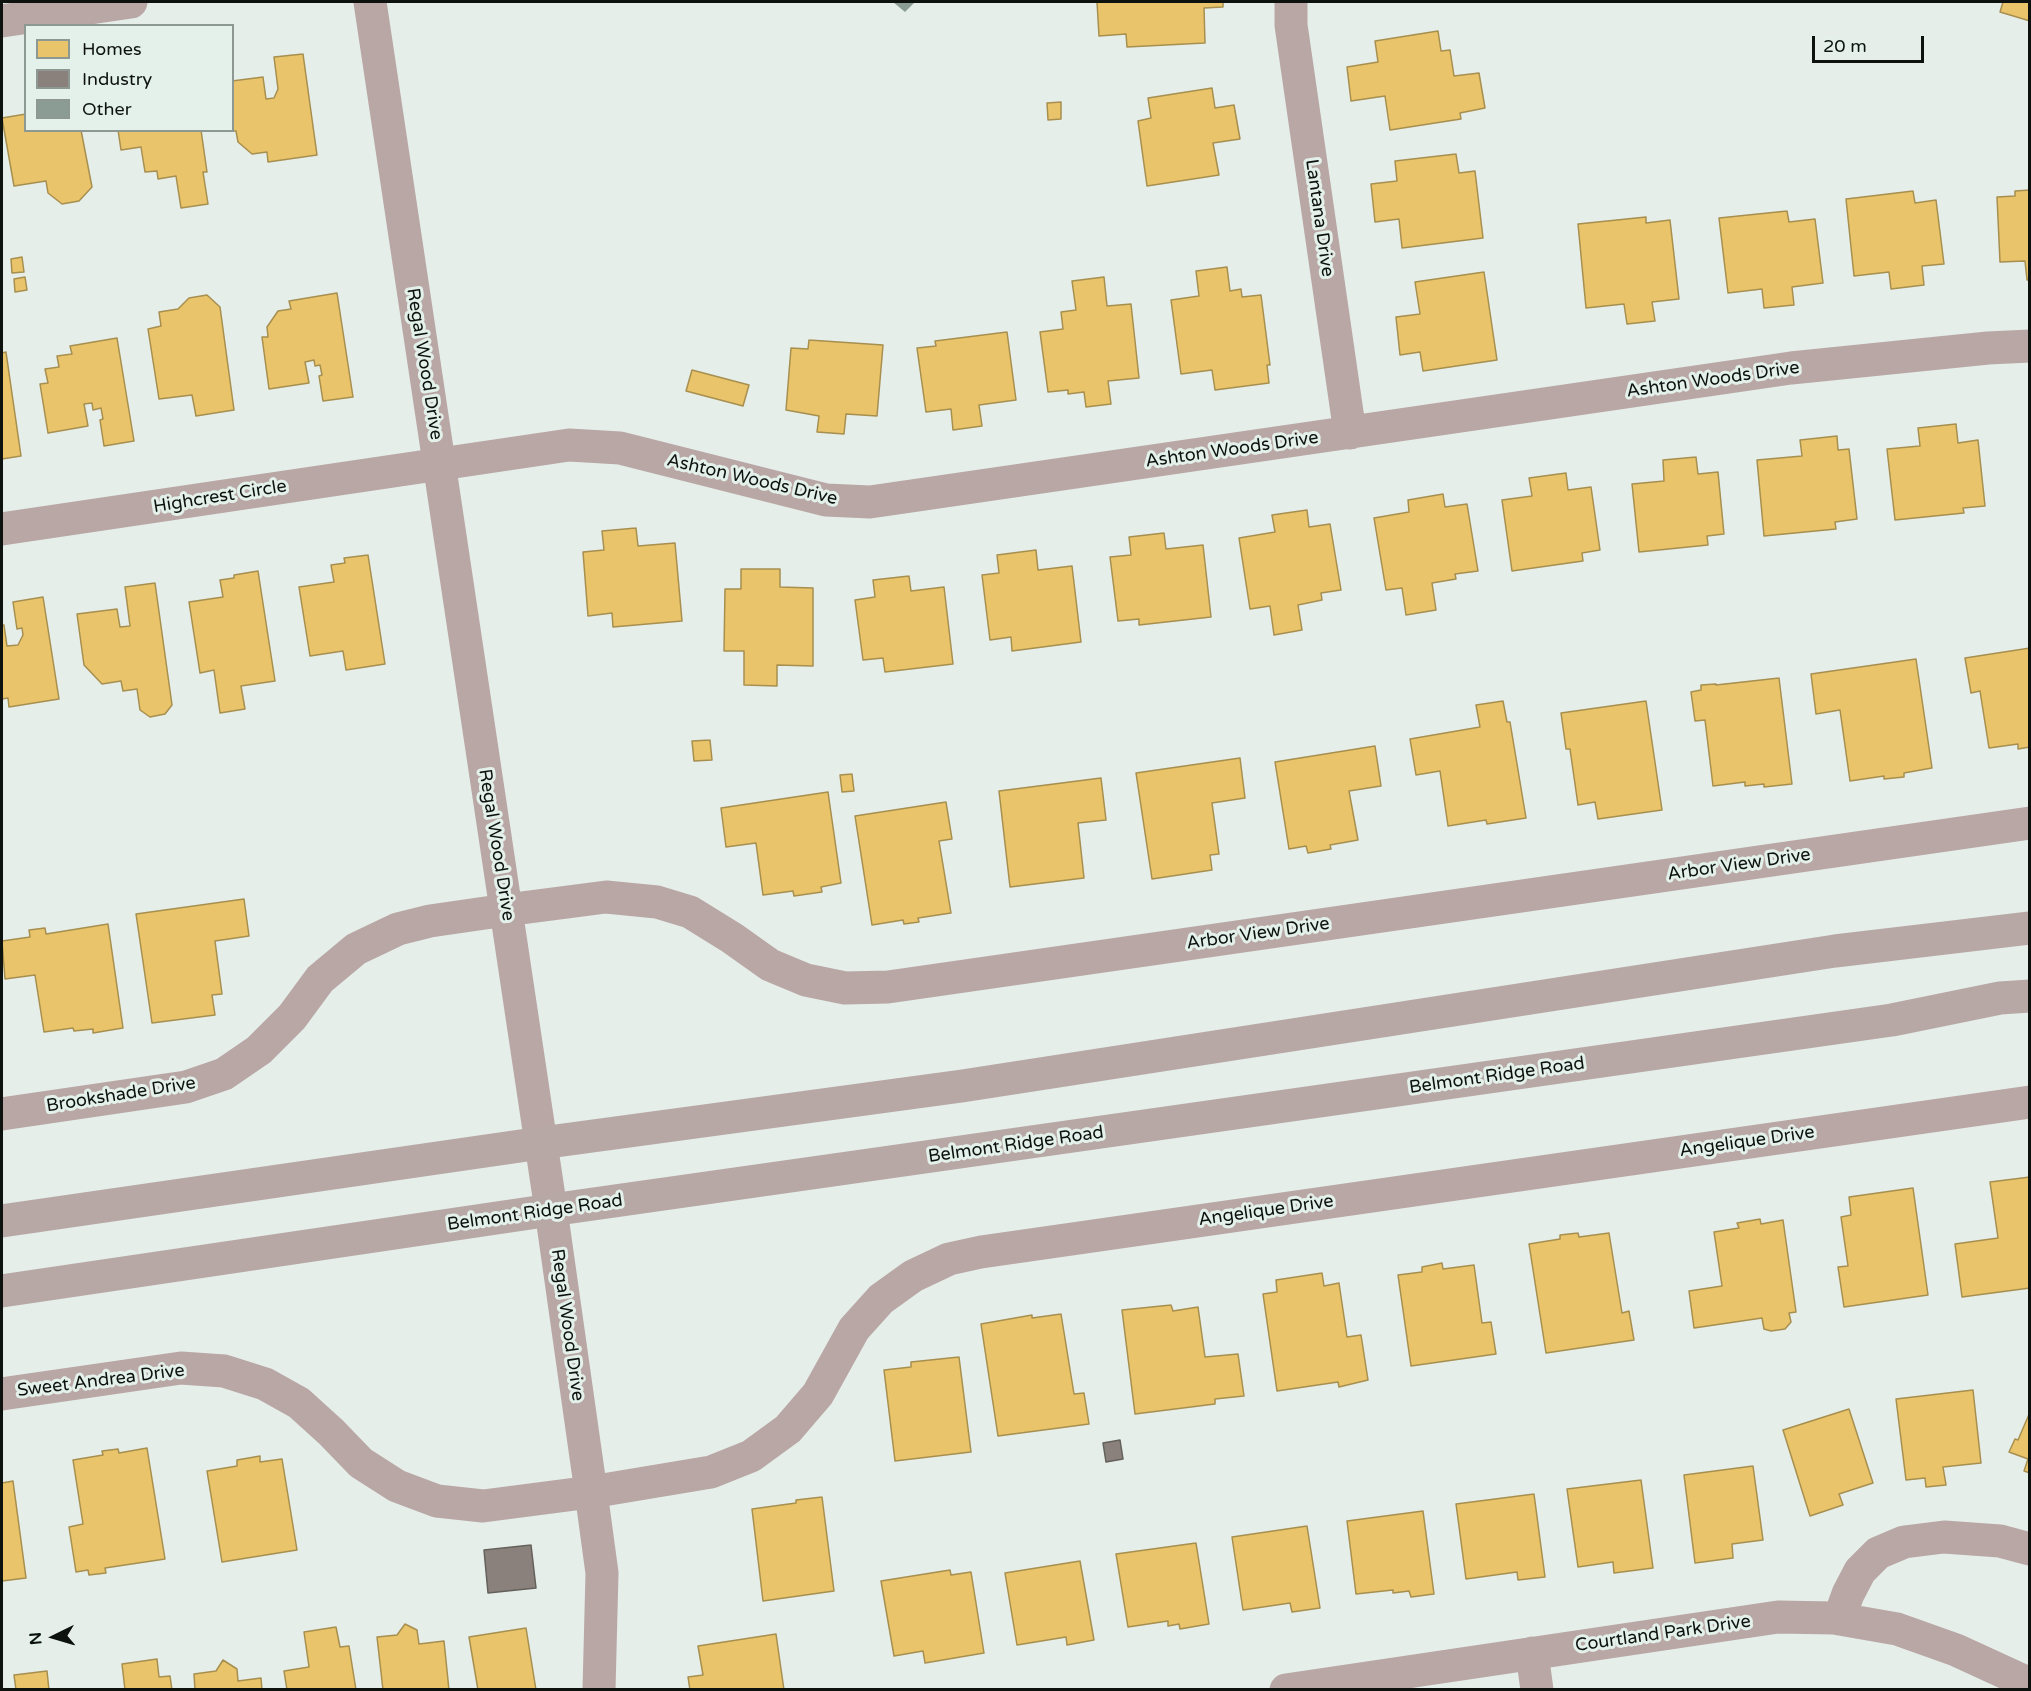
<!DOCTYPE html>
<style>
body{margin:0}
#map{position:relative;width:2031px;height:1691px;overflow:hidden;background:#e6eeea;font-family:"Varela Round",sans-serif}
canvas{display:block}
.frame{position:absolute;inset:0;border:3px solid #0d120f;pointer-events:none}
.legend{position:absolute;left:24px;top:24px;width:210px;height:108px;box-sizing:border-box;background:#e3f1ea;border:2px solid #8d9892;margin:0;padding:8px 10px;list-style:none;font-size:18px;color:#0d120f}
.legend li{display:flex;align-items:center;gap:12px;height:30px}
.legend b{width:30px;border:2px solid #8d9892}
.north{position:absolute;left:24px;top:1607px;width:60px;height:60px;-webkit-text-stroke:4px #e3f1ea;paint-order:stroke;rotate:265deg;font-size:16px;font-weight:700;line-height:24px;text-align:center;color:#0d120f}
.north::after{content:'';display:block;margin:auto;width:21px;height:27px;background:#0d120f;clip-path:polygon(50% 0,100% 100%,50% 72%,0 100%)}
.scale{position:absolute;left:1812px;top:36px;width:112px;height:27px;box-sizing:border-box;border:3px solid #0d120f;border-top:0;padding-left:8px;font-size:18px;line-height:21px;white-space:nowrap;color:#0d120f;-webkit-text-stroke:4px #e3f1ea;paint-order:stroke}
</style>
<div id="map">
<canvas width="2031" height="1691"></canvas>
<div class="frame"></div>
<ul class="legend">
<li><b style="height:16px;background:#e9c46a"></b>Homes</li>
<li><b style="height:16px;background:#8a817c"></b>Industry</li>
<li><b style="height:16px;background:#8a9c94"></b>Other</li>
</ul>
<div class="north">N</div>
<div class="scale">20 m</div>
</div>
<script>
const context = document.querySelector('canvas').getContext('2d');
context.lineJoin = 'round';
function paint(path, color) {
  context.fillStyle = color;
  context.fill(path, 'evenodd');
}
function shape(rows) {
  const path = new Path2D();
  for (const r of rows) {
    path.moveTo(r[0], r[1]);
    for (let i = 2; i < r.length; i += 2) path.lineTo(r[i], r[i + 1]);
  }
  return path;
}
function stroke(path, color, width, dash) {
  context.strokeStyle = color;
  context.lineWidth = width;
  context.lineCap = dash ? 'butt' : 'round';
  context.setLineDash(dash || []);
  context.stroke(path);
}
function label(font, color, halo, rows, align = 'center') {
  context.font = font + ' "Varela Round",sans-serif';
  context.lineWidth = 6;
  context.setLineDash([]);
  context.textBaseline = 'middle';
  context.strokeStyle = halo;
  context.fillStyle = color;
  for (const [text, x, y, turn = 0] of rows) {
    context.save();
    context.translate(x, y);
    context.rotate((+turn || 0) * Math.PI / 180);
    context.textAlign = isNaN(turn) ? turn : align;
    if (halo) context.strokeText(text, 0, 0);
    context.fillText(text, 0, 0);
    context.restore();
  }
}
const homes = shape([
 [1097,2,1223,2,1223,7,1204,8,1205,43,1127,47,1126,34,1099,36,1097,2],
 [2003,2,2030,2,2030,21,2000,12,2003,2],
 [1438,31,1441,51,1450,50,1454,76,1479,73,1485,108,1460,113,1461,119,1390,130,1385,96,1351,101,1347,67,1378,62,1375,41,1438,31],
 [303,54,317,155,268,162,267,152,252,154,238,142,236,131,231,131,232,130,232,81,263,77,266,99,274,98,278,89,274,57,303,54],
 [1212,88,1215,108,1234,105,1240,139,1213,143,1219,175,1147,186,1138,121,1151,118,1148,98,1212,88],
 [1061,102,1061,119,1048,120,1047,103,1061,102],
 [26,114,26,130,81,130,92,187,79,201,62,204,48,193,46,181,14,186,2,118,26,114],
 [118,130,201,130,207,172,203,172,208,204,181,208,176,176,158,179,157,171,145,172,141,147,121,150,118,130],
 [1456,154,1459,173,1475,171,1483,238,1402,248,1399,219,1375,222,1371,184,1397,181,1395,161,1456,154],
 [2030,190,2030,280,2027,280,2025,261,2000,262,1997,197,2015,196,2015,191,2030,190],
 [1913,191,1915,203,1936,200,1944,264,1922,266,1924,285,1891,289,1889,272,1854,276,1846,199,1913,191],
 [1787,211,1789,222,1815,219,1823,283,1792,287,1794,305,1764,308,1762,289,1728,293,1719,218,1787,211],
 [1646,217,1646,223,1670,220,1679,299,1652,302,1655,321,1627,324,1624,304,1586,308,1578,224,1646,217],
 [22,257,24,272,12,273,11,259,22,257],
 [1227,267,1230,291,1241,289,1242,297,1261,295,1270,365,1267,365,1269,383,1215,390,1212,370,1181,374,1171,300,1199,296,1196,271,1227,267],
 [1484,272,1497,360,1423,371,1420,352,1400,355,1396,317,1420,314,1415,282,1484,272],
 [25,277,27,290,15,292,14,279,25,277],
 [1104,277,1107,306,1131,304,1139,378,1108,381,1111,404,1086,407,1084,392,1068,394,1068,390,1048,392,1040,332,1063,329,1061,312,1076,310,1072,281,1104,277],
 [337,293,353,397,323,401,319,376,322,375,320,365,315,366,314,360,305,362,309,383,269,389,262,337,268,337,267,327,278,311,291,309,289,301,337,293],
 [207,295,220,307,234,410,196,416,192,395,159,399,148,329,161,326,159,312,178,309,189,298,207,295],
 [1007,332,1016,400,979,405,982,426,953,430,951,409,926,412,917,348,936,346,935,341,1007,332],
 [117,338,134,441,104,446,100,420,103,419,101,408,93,410,92,403,84,404,88,426,48,433,40,384,48,383,45,369,59,367,57,356,72,354,70,346,117,338],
 [809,340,883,345,877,416,846,414,844,434,817,432,819,416,786,410,791,348,808,349,809,340],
 [6,352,21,456,2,459,2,353,6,352],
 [692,370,749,385,743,406,686,391,692,370],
 [1956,424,1958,443,1978,440,1985,506,1963,508,1964,513,1895,520,1887,449,1920,446,1918,428,1956,424],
 [1837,436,1838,450,1849,449,1857,519,1835,522,1836,529,1764,536,1757,460,1802,456,1800,440,1837,436],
 [1696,457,1698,474,1718,472,1724,534,1707,536,1708,545,1639,552,1632,484,1664,481,1663,460,1696,457],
 [1566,473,1568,490,1591,487,1600,550,1582,553,1583,561,1512,571,1502,500,1532,496,1529,478,1566,473],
 [1443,494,1445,507,1467,504,1478,571,1455,574,1456,579,1432,583,1436,610,1406,615,1402,588,1386,590,1374,518,1409,512,1408,500,1443,494],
 [1307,510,1309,527,1330,524,1341,590,1321,593,1322,600,1298,605,1302,630,1274,635,1270,606,1250,609,1239,538,1275,532,1272,515,1307,510],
 [636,528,638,546,675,543,682,621,613,627,612,613,588,616,583,552,604,550,602,531,636,528],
 [1164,533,1166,549,1203,545,1211,617,1139,625,1139,619,1118,621,1110,557,1131,555,1129,537,1164,533],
 [1036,550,1038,570,1072,566,1081,642,1012,651,1011,637,990,640,982,575,999,573,997,555,1036,550],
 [368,555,385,664,346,670,343,651,310,656,299,587,334,582,331,565,345,563,344,558,368,555],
 [741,569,780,569,780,587,813,588,813,666,777,665,777,686,744,685,744,651,724,651,725,589,741,589,741,569],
 [258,571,275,681,241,686,245,709,220,713,214,670,200,673,189,602,223,597,220,580,234,578,234,575,258,571],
 [909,576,911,591,944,587,953,664,885,672,883,658,863,660,855,600,875,597,873,580,909,576],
 [155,583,172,705,165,714,150,717,140,710,137,689,123,691,121,681,102,684,84,665,77,614,117,609,120,627,130,626,125,587,155,583],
 [43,597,59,699,9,707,8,698,2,699,2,625,4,625,7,646,18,645,23,635,22,628,17,629,13,602,43,597],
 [2030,648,2030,747,2018,749,2018,744,1989,748,1980,691,1971,693,1965,658,2030,648],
 [1916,659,1932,768,1904,773,1904,777,1884,779,1884,776,1850,781,1840,710,1816,714,1811,674,1916,659],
 [1779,678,1792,784,1764,787,1764,784,1745,786,1745,782,1713,786,1705,720,1695,721,1691,692,1701,690,1701,685,1716,684,1716,685,1779,678],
 [1503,701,1507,722,1510,722,1526,818,1487,824,1486,820,1448,826,1440,771,1416,775,1410,739,1480,727,1476,705,1503,701],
 [1646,701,1662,810,1598,819,1595,802,1578,805,1570,749,1566,749,1561,713,1646,701],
 [710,740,712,760,694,761,692,741,710,740],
 [1375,746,1381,786,1349,791,1358,840,1330,845,1331,849,1308,853,1306,846,1289,849,1275,762,1375,746],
 [1240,758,1245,798,1212,803,1219,854,1210,855,1212,870,1152,879,1136,773,1240,758],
 [852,774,854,791,842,792,840,775,852,774],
 [1101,778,1106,820,1078,823,1084,878,1010,887,999,791,1101,778],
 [828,792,841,883,821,887,822,892,794,896,793,891,763,895,756,843,726,847,721,808,828,792],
 [946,802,952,839,939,841,951,913,918,918,919,922,904,924,903,920,872,925,855,816,946,802],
 [244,899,249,936,215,941,222,994,212,995,215,1015,152,1023,136,914,244,899],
 [108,924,123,1028,93,1033,93,1029,74,1031,73,1028,44,1032,35,975,5,979,2,941,30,937,29,930,45,928,46,934,108,924],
 [2030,1177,2030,1288,1962,1297,1955,1244,1998,1238,1990,1182,2030,1177],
 [1913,1188,1928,1295,1844,1307,1838,1267,1848,1266,1841,1217,1851,1215,1849,1197,1913,1188],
 [1760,1219,1761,1224,1783,1220,1796,1312,1789,1313,1791,1322,1785,1329,1771,1331,1764,1329,1762,1318,1694,1328,1689,1291,1722,1286,1714,1232,1739,1228,1737,1223,1760,1219],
 [1578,1233,1579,1237,1609,1233,1622,1313,1629,1311,1634,1340,1546,1353,1529,1244,1560,1239,1560,1235,1578,1233],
 [1442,1263,1443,1269,1474,1265,1482,1323,1491,1322,1496,1354,1411,1366,1398,1275,1422,1272,1422,1267,1442,1263],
 [1322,1273,1324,1286,1339,1283,1347,1337,1361,1335,1368,1380,1339,1387,1338,1382,1277,1391,1263,1294,1277,1292,1276,1280,1322,1273],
 [1171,1305,1173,1311,1198,1307,1205,1357,1238,1354,1244,1396,1215,1399,1215,1404,1135,1414,1122,1310,1171,1305],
 [1061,1314,1074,1394,1084,1393,1089,1424,998,1436,981,1324,1032,1315,1032,1318,1061,1314],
 [959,1357,971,1452,895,1461,884,1370,911,1367,911,1362,959,1357],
 [1973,1390,1981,1463,1943,1467,1946,1485,1926,1487,1925,1478,1906,1480,1896,1399,1973,1390],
 [1849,1409,1873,1483,1839,1494,1843,1505,1810,1516,1783,1430,1849,1409],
 [2030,1412,2030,1473,2024,1471,2028,1459,2009,1452,2015,1439,2018,1440,2030,1412],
 [147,1448,165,1559,105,1568,106,1573,89,1575,88,1570,76,1572,69,1527,83,1524,73,1460,103,1455,102,1451,118,1449,119,1453,147,1448],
 [260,1456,260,1462,282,1459,297,1550,222,1562,207,1471,237,1466,237,1460,260,1456],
 [1753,1466,1763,1540,1732,1544,1733,1558,1695,1563,1684,1475,1753,1466],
 [1641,1480,1653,1568,1614,1573,1613,1562,1578,1567,1567,1489,1641,1480],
 [13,1481,26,1578,2,1581,2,1483,13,1481],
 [1534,1494,1545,1577,1518,1580,1517,1572,1466,1579,1456,1504,1534,1494],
 [822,1497,834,1591,763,1601,752,1509,796,1503,796,1500,822,1497],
 [1423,1511,1434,1594,1411,1597,1409,1591,1393,1593,1393,1590,1356,1594,1347,1521,1423,1511],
 [1307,1526,1320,1608,1292,1612,1290,1603,1243,1610,1232,1537,1307,1526],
 [1196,1543,1209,1624,1180,1629,1179,1624,1168,1626,1168,1621,1128,1627,1116,1554,1196,1543],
 [1080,1561,1094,1640,1067,1645,1066,1637,1017,1645,1005,1573,1080,1561],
 [950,1570,951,1575,971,1572,984,1653,925,1663,923,1651,894,1656,881,1581,950,1570],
 [405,1624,417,1630,419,1644,444,1641,449,1690,383,1690,377,1637,397,1635,405,1624],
 [336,1627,340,1647,349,1646,356,1690,287,1690,284,1671,309,1667,304,1632,336,1627],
 [526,1628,536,1690,478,1690,469,1637,526,1628],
 [776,1634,784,1690,690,1690,688,1677,703,1675,698,1646,776,1634],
 [157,1659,159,1677,170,1676,172,1690,125,1690,122,1664,157,1659],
 [223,1660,237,1669,238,1681,261,1678,262,1690,195,1690,194,1674,216,1671,223,1660],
 [47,1671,49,1690,16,1690,14,1675,47,1671]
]);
paint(homes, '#e9c46a');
stroke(homes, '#a78f4f', 1.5);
const industry = shape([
 [1120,1440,1123,1459,1106,1462,1103,1443,1120,1440],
 [531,1545,536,1588,488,1593,484,1550,531,1545]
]);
paint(industry, '#8a817c');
stroke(industry, '#64605b', 1.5);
paint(shape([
 [893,2,915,2,905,12]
]), '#8a9c94');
stroke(shape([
 [370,2,551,1210,591,1492,602,1573,599,1690],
 [1291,2,1291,25,1350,433],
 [2,21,131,2],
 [2,529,569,445,620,448,826,500,870,502,1791,368,1988,348,2030,346],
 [2,1114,186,1087,224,1074,259,1050,292,1017,320,979,356,949,398,929,430,921,506,910,606,897,657,902,690,912,732,938,770,965,806,980,845,988,888,987,2030,823],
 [2,1394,181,1368,224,1371,265,1384,299,1403,331,1432,361,1463,397,1486,437,1501,483,1506,591,1492,711,1472,751,1456,788,1429,818,1394,854,1329,881,1299,913,1276,949,1259,981,1252,2030,1102],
 [1839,1619,1848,1594,1860,1571,1878,1553,1904,1542,1944,1537,2000,1541,2030,1549],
 [1532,1653,1537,1690],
 [1286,1690,1778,1617,1834,1618,1897,1629,1956,1650,2030,1684]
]), '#b8a7a5', 33);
stroke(shape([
 [2,1221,541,1143,962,1086,1835,951,2030,928],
 [2,1291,551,1210,1892,1020,2000,998,2030,996]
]), '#b7a8a6', 33);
label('18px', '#0d120f', '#e3f1ea', [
 ["Lantana Drive",1319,218,82],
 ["Regal Wood Drive",424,364,81],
 ["Ashton Woods Drive",1713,380,-8],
 ["Ashton Woods Drive",1232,450,-8],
 ["Ashton Woods Drive",752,480,13],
 ["Highcrest Circle",220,497,-9],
 ["Regal Wood Drive",496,845,81],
 ["Arbor View Drive",1739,865,-8],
 ["Arbor View Drive",1258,934,-8],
 ["Belmont Ridge Road",1497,1076,-8],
 ["Brookshade Drive",121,1095,-9],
 ["Angelique Drive",1747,1142,-8],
 ["Belmont Ridge Road",1016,1145,-8],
 ["Angelique Drive",1266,1211,-8],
 ["Belmont Ridge Road",535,1213,-8],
 ["Regal Wood Drive",567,1325,82],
 ["Sweet Andrea Drive",101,1381,-7],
 ["Courtland Park Drive",1663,1634,-8]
]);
</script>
